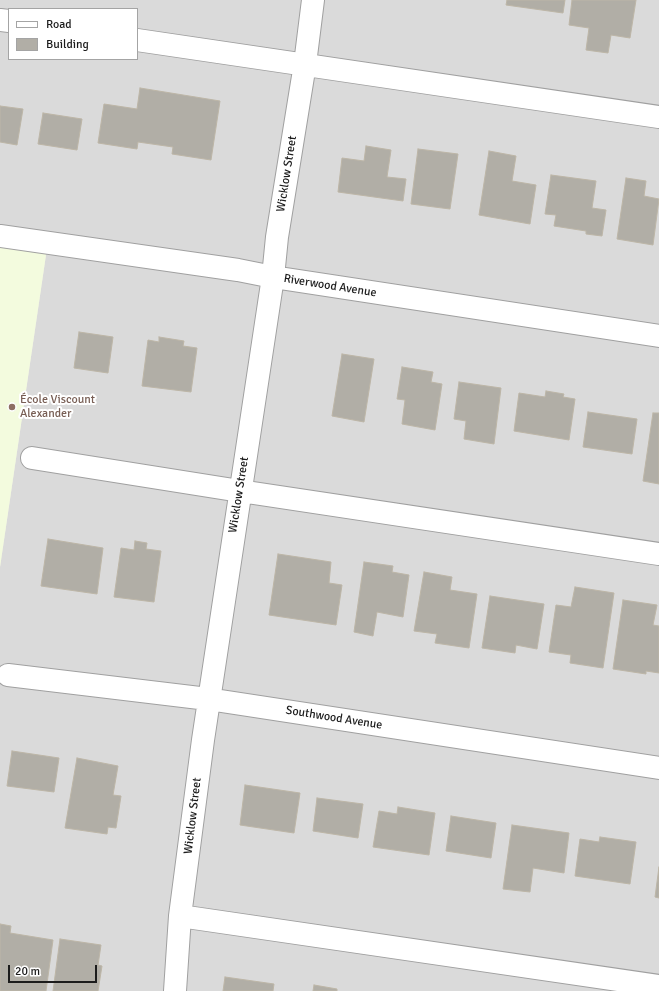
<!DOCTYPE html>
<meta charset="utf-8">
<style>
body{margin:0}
#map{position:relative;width:659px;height:991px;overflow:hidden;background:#edece3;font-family:Signika,sans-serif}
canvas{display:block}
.legend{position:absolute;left:8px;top:8px;width:130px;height:52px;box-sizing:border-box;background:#fff;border:1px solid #a4a4a4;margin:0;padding:5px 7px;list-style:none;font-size:12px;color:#1c1c1c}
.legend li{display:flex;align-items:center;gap:8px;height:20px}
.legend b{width:20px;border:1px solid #a4a4a4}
.scale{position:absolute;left:8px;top:965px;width:89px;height:18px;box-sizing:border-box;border:2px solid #1c1c1c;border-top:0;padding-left:5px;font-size:12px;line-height:14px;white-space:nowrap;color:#1c1c1c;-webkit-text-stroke:3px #fff;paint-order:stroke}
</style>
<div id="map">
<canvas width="659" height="991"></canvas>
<ul class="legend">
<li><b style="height:5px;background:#fff"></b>Road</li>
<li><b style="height:11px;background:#b1aea6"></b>Building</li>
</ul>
<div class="scale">20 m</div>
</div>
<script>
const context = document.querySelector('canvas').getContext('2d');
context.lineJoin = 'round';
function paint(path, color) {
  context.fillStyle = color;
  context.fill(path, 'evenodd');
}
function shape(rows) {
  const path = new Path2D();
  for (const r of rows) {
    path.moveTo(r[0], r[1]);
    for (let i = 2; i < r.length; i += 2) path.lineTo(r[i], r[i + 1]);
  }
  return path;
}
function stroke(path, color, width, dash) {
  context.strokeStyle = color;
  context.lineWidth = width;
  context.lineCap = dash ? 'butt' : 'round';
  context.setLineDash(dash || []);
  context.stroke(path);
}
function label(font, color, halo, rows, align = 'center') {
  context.font = font + ' Signika,sans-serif';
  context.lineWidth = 4;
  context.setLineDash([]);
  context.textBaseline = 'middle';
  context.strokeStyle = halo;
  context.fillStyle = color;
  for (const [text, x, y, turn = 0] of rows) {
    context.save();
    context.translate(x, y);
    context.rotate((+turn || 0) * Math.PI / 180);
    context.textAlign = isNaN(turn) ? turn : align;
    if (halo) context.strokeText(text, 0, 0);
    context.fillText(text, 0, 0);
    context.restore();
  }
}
paint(shape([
 [0,0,659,0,659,991,0,991,0,567,47,248,0,241],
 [9,9,137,9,137,59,9,59]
]), '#dadada');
paint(shape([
 [0,241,47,248,0,567]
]), '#f3fbde');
const building = shape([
 [507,0,565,0,563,13,506,5,507,0],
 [572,0,636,0,630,38,611,35,608,53,586,50,589,28,569,25,572,0],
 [140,88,220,101,211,160,172,154,173,147,138,142,137,149,98,143,104,104,137,109,140,88],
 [0,106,23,109,17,145,0,142,0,106],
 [43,113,82,119,77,150,38,144,43,113],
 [366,146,391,150,387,177,406,179,403,201,338,192,342,158,364,161,366,146],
 [418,149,458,154,450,209,411,204,418,149],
 [489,151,516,156,512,181,536,185,530,224,479,215,489,151],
 [551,175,596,181,592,208,606,210,602,236,586,234,586,231,554,226,556,215,545,214,551,175],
 [626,178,646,181,644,196,659,199,653,245,617,239,626,178],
 [79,332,113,337,108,373,74,368,79,332],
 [159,337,184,341,183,346,197,348,191,392,142,386,148,340,159,342,159,337],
 [342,354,374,359,364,422,332,416,342,354],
 [402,367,433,372,431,382,442,384,435,430,402,424,405,400,397,399,402,367],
 [459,382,501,388,494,444,464,439,466,421,454,419,459,382],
 [546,391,564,394,563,397,575,399,569,440,514,431,519,393,545,397,546,391],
 [588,412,637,419,632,454,583,447,588,412],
 [653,413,659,413,659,484,643,481,653,413],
 [48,539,103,548,97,594,41,586,48,539],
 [135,541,147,543,146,549,161,551,154,602,114,597,121,548,134,550,135,541],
 [278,554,331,562,329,583,342,585,336,625,269,615,278,554],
 [364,562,393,566,392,572,409,575,403,617,377,612,373,636,354,632,364,562],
 [424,572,452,577,450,590,477,594,469,648,435,643,437,634,414,631,424,572],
 [575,587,614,593,603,668,570,663,571,655,549,652,556,605,571,607,575,587],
 [490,596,544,604,537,649,516,645,515,653,482,648,490,596],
 [623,600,657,605,653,625,659,626,659,673,646,671,646,674,613,669,623,600],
 [12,751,59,758,54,792,7,786,12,751],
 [77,758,118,766,113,795,121,796,116,828,108,827,107,834,65,828,77,758],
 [245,785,300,793,294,833,240,825,245,785],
 [317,798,363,804,358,838,313,831,317,798],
 [398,807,435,813,429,855,373,847,379,811,397,814,398,807],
 [451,816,496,823,491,858,446,851,451,816],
 [512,825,569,833,564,873,533,868,530,892,503,889,512,825],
 [600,837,636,842,630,884,575,876,580,839,599,842,600,837],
 [659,867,659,898,655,897,659,867],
 [0,924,11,926,10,933,53,940,46,991,0,991,0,924],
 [60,939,101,945,98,965,102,966,98,991,53,991,60,939],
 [225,977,274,984,273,991,223,991,225,977],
 [314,985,337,989,337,991,313,991,314,985]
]);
paint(building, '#b1aea6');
stroke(building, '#bdb6a7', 1);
const minor = shape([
 [0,20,9,21],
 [137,40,659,117],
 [0,236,238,270,273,277,659,336],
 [32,458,240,491,659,554],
 [8,675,208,699,659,768],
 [180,916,659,986],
 [175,991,180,916,203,740,273,277,277,237,305,64,313,0]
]);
stroke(minor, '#a0a0a0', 24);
stroke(minor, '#fff', 22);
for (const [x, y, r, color] of [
 [12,407,4,"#8d6e63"]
]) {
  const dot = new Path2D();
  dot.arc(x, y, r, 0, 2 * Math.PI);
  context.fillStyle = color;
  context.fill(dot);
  stroke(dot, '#fff', 1.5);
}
label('12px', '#1c1c1c', '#fff', [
 ["Wicklow Street",287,174,-81],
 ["Riverwood Avenue",330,286,9],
 ["Wicklow Street",239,495,-81],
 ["Southwood Avenue",334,718,9],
 ["Wicklow Street",193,816,-83]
]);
label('12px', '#785e54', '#fff', [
 ["École Viscount",20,400],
 ["Alexander",20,414]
], 'left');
</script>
